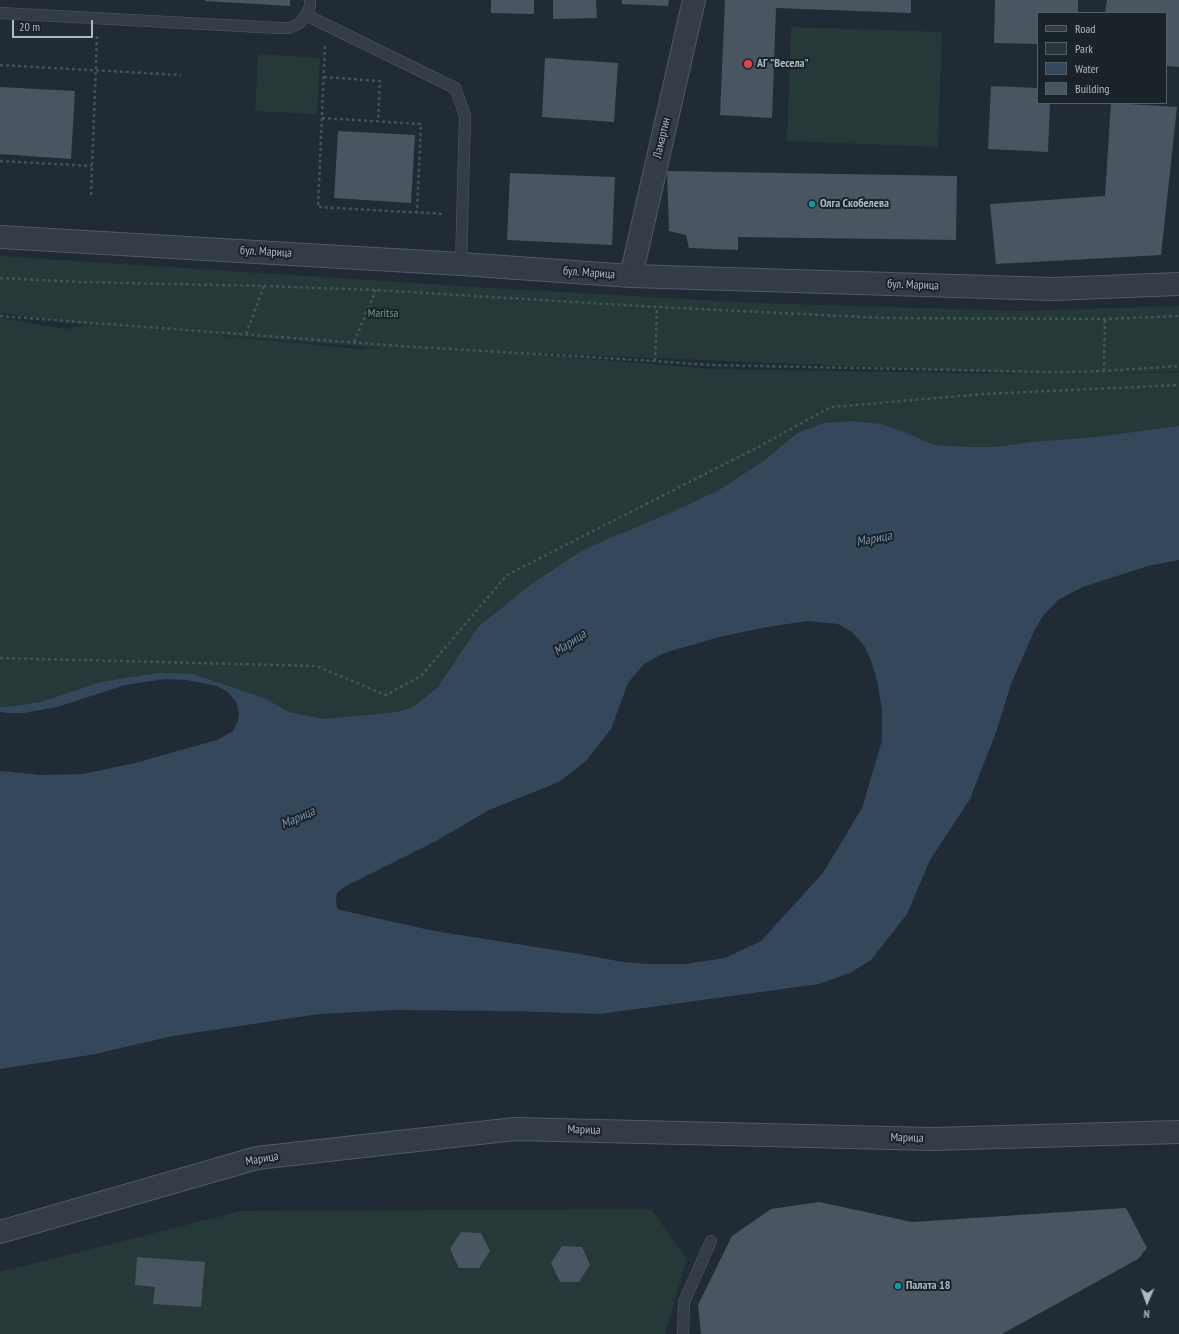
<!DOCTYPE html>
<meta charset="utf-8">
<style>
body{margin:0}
#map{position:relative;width:1179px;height:1334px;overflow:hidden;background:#212b35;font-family:"PT Sans Narrow",sans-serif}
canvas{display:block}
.legend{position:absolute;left:1037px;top:12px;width:130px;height:92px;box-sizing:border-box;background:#1a222a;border:1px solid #555e67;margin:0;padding:5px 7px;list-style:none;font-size:12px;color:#aeb7c3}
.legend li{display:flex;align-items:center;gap:8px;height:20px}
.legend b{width:20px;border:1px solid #555e67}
.north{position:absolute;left:1127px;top:1282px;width:40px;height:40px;-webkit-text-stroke:3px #1a222a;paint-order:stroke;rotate:182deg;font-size:11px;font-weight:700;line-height:16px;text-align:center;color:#aeb7c3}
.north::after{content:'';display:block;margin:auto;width:14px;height:18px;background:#aeb7c3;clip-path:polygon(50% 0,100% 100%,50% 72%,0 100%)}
.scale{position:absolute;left:12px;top:20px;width:81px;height:18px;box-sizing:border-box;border:2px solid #aeb7c3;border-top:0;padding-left:5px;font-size:12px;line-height:14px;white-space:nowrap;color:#aeb7c3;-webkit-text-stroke:3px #1a222a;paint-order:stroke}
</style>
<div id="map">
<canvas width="1179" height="1334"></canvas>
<ul class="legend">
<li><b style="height:5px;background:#343d46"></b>Road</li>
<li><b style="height:11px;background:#263938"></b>Park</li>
<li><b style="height:11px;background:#35485b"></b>Water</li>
<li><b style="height:11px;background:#495561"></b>Building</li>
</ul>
<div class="north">N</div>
<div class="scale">20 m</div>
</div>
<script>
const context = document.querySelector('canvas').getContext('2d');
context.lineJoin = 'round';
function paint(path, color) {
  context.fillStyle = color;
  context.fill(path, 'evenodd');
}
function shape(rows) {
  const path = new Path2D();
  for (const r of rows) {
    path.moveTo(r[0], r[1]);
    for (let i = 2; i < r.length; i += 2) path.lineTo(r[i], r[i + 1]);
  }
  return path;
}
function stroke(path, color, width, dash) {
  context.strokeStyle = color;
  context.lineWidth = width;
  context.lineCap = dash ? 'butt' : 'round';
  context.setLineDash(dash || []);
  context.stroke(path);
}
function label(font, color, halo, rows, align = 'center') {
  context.font = font + ' "PT Sans Narrow",sans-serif';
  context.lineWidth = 4;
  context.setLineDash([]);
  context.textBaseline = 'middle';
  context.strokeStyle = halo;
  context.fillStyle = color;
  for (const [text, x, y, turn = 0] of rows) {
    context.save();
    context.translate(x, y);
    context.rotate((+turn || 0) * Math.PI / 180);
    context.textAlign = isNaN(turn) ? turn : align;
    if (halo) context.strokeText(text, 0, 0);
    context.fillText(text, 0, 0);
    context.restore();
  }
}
paint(shape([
 [791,27,942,32,938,147,787,141],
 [258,54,320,58,317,114,255,111],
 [0,256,491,288,757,303,1020,311,1179,306,1179,371,1103,374,1179,372,1179,426,1095,437,1030,442,996,447,969,447,934,445,902,431,852,421,824,423,797,433,765,460,719,490,663,516,612,537,458,658,438,687,413,707,397,712,324,719,289,712,268,700,252,694,193,674,101,682,41,702,6,707,0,707,0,318,65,329,88,325,0,313],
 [202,334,384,348,359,349],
 [503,352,705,360,1033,374,713,369],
 [651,1209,687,1259,665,1334,0,1334,0,1272,241,1211]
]), '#263938');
paint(shape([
 [852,421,880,424,902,431,934,445,969,447,996,447,1030,442,1095,437,1179,426,1179,560,1148,566,1083,587,1058,600,1043,616,1035,629,1011,684,996,732,970,799,930,860,907,914,871,960,850,973,819,984,600,1014,512,1011,395,1010,319,1014,173,1036,90,1055,0,1069,0,771,41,775,83,774,135,763,217,740,233,731,238,721,239,713,236,702,228,692,217,686,187,680,165,679,125,685,57,707,40,710,24,713,8,713,0,712,0,707,6,707,41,702,101,682,158,673,193,674,252,694,268,700,289,712,324,719,397,712,413,707,438,687,478,627,533,583,578,553,612,537,663,516,719,490,765,460,797,433,824,423],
 [808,621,838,624,852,632,865,647,872,663,878,685,882,710,882,741,862,808,823,873,761,941,725,958,686,964,648,964,623,962,580,954,434,931,340,910,337,908,336,899,337,893,344,887,436,841,489,810,559,782,586,761,611,729,628,683,644,664,664,653,719,637,767,627]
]), '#35485b');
paint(shape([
 [205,0,290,0,290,6,205,1],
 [491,0,534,0,534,14,491,13],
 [553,0,596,0,597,18,553,19],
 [622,0,669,0,668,6,622,4],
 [725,0,911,0,911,13,776,8,772,118,720,115],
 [995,0,1078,0,1078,13,1038,13,1038,44,994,43],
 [1107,0,1179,0,1179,67,1166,66,1166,13,1105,13],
 [545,58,618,63,614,122,542,117],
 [991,86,1038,88,1038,103,1050,103,1048,152,988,149],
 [0,87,75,91,71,159,0,154],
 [1111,103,1177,107,1161,255,996,264,990,204,1105,196],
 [338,131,415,135,411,203,334,198],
 [667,171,957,176,956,240,738,237,738,250,689,248,686,235,669,231],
 [510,173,615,177,612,245,507,240],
 [819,1202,912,1222,1126,1208,1147,1248,1138,1259,1002,1334,701,1334,698,1305,732,1236,771,1209],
 [461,1232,481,1233,490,1251,479,1268,459,1268,450,1249],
 [562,1246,582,1247,590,1265,579,1282,560,1282,551,1263],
 [137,1257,205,1262,201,1307,153,1304,155,1287,135,1285]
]), '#495561');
const service = shape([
 [0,13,279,28,290,28,300,23,306,15,310,6,310,0],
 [306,15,455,88,465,115,461,264],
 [683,1334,684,1302,711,1241]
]);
const minor = shape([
 [631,276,694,0],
 [0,1232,257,1158,515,1129,932,1139,1179,1132]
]);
const tertiary = shape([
 [0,237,461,264,631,276,1053,289,1179,284]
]);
stroke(service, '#525a64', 12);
stroke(minor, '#525a64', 24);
stroke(tertiary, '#525a64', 24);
stroke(shape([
 [325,46,318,207,444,214],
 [0,65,181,75],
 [324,77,380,81,378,121],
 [322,118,421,124,417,212],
 [0,161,92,166],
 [91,195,97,36],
 [0,278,80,282,264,286,376,290,657,307,884,318,1105,319,1179,316],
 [0,316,400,346,655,361,709,365,1054,372,1104,371,1179,366],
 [246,334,264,286],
 [354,342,376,290],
 [655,361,657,307],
 [1104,371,1105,319],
 [0,658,316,666,386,695,421,676,507,575,760,446,831,407,984,394,1179,385]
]), '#425456', 2.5, [3, 3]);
stroke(service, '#343d46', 11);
stroke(minor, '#343d46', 22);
stroke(tertiary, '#343d46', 22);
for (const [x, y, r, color] of [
 [748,64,5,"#e0444e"],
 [812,204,4,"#0f9aa8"],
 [898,1286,4,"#0f9aa8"]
]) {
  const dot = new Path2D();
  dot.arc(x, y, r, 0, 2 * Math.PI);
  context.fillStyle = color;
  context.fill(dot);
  stroke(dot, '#1a222a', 1.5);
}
label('bold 12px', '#aeb7c3', '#1a222a', [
 ["АГ \"Весела\"",757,64],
 ["Олга Скобелева",820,204],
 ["Палата 18",906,1286]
], 'left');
label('12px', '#aeb7c3', '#1a222a', [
 ["Ламартин",662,138,-77],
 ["бул. Марица",266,252,3],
 ["бул. Марица",589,273,4],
 ["бул. Марица",913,285,2],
 ["Марица",584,1130,1],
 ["Марица",907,1138,1],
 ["Марица",262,1159,-10]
]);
label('12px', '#709676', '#1a222a', [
 ["Maritsa",383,314]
]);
label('italic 13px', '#7890aa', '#1a222a', [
 ["Марица",874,539,-11],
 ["Марица",570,643,-34],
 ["Марица",298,818,-24]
]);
</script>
